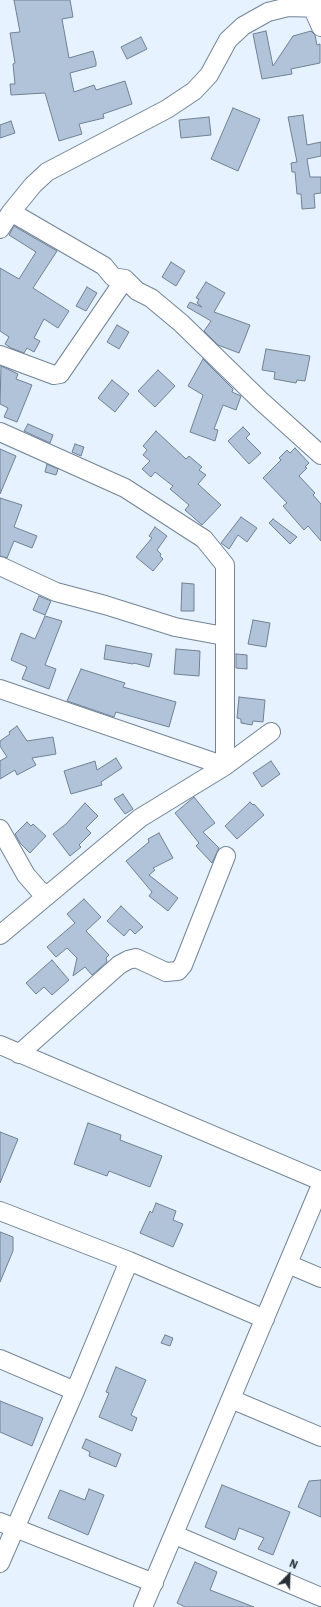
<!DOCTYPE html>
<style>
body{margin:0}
#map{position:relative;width:321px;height:1607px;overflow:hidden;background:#e6f2ff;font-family:"IBM Plex Sans",sans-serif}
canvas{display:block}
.north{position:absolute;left:269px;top:1555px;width:40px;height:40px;-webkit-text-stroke:3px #e6f2ff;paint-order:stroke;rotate:23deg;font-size:11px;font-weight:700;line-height:16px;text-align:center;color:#282f37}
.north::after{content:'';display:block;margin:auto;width:14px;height:18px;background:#282f37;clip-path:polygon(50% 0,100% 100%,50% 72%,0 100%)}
</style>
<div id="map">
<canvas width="321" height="1607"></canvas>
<div class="north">N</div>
</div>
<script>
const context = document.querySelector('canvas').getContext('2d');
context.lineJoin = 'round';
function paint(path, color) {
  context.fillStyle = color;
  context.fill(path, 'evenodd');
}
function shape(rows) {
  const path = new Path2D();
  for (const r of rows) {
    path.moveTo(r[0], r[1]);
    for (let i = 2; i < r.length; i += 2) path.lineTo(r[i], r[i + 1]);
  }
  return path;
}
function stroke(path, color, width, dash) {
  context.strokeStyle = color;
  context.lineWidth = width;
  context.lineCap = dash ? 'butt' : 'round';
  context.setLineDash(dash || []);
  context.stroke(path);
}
const building = shape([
 [14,0,70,0,73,17,62,19,69,58,93,51,96,62,96,66,70,73,74,92,94,85,96,90,125,81,132,104,103,114,104,118,79,124,82,134,59,141,45,93,11,95,10,84,15,84,13,64,15,63,10,33,20,32,14,0],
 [266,31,273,66,293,36,311,31,315,35,317,45,320,44,320,63,291,69,292,74,262,79,253,34,266,31],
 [141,37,147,49,127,59,121,47,141,37],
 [233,108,260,119,238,171,211,159,233,108],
 [303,115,307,145,321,142,321,156,307,159,310,177,321,177,321,193,314,194,315,208,302,209,301,194,297,194,295,172,292,172,291,163,297,162,288,117,303,115],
 [209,117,211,135,181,138,179,120,209,117],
 [11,121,15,133,0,138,0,125,11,121],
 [14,226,57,251,33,288,69,311,58,328,44,319,34,338,40,341,34,352,27,348,24,353,11,348,5,344,9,337,0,331,0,268,19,279,36,252,9,235,14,226],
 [171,262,185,271,176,286,162,277,171,262],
 [206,282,225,293,214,312,250,325,239,353,218,345,204,331,211,321,187,307,190,302,202,307,197,303,199,299,196,298,206,282],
 [87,287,97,293,86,311,76,306,87,287],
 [117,325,129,332,119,349,107,342,117,325],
 [266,349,310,356,305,381,297,380,296,383,274,379,275,372,262,370,266,349],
 [203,359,233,389,232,392,241,396,236,410,223,405,214,429,218,430,215,441,190,432,203,395,188,386,203,359],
 [1,366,18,374,16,379,32,385,17,422,4,417,8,408,0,404,1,366],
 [158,370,175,386,155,407,138,391,158,370],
 [112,380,129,394,115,412,98,398,112,380],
 [28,424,53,435,50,443,24,431,28,424],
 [243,427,250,434,246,438,261,453,249,464,228,441,243,427],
 [156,431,186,459,189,456,202,467,199,470,206,475,198,484,221,505,202,525,185,510,189,505,170,489,173,486,155,472,151,477,142,469,150,461,143,455,147,450,143,446,156,431],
 [75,444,84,447,81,456,72,452,75,444],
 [295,448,309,463,305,467,307,468,299,476,315,493,313,495,321,504,321,541,308,526,304,530,283,506,287,503,263,478,281,460,279,458,287,450,290,453,295,448],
 [0,449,16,456,0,494,0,449],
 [47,464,58,469,56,475,45,472,47,464],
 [0,498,22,505,14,527,37,536,32,548,14,541,7,558,0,556,0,498],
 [241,517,257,528,247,542,238,535,229,549,221,543,241,517],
 [273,519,297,537,290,544,269,523,273,519],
 [155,527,167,536,157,550,161,554,160,556,163,559,153,571,136,557,152,538,149,536,155,527],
 [182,583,194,584,194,611,181,611,182,583],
 [39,596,51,601,45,615,33,610,39,596],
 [45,616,62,621,45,665,56,669,49,689,22,679,27,667,11,660,21,633,35,639,45,616],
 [253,620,270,623,266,647,248,644,253,620],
 [106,645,152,654,149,667,134,663,133,664,104,659,106,645],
 [176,649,200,651,199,676,174,674,176,649],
 [236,654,247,655,247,669,236,668,236,654],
 [81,669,125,683,123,687,176,702,169,727,116,712,114,717,67,701,81,669],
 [239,697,265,700,263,722,253,721,252,725,241,723,241,719,237,718,239,697],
 [17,726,27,741,53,737,56,754,32,758,36,765,17,775,15,770,0,779,0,761,7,757,0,746,0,741,10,734,9,732,17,726],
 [116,758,122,768,101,782,102,785,71,794,64,771,95,761,97,770,116,758],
 [271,761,280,774,262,787,253,773,271,761],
 [123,794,133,809,125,814,114,799,123,794],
 [194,797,215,823,203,832,219,848,212,863,196,846,199,843,175,813,194,797],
 [250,802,253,805,254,804,264,815,237,839,225,826,250,802],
 [85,803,98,816,86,828,91,833,79,845,81,847,70,856,53,834,66,824,85,803],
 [27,822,31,826,33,824,46,836,30,853,20,843,15,834,27,822],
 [159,833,173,858,153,868,155,870,149,875,178,898,168,911,149,896,152,892,126,861,149,842,148,839,159,833],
 [84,899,101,917,86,931,109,955,106,958,107,962,92,975,85,967,73,976,77,958,67,948,56,957,47,947,75,923,67,914,84,899],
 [121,906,143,927,135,934,130,929,124,936,107,921,121,906],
 [52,960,69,980,52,995,44,987,36,994,26,983,52,960],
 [88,1123,121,1135,120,1140,162,1156,150,1187,109,1171,107,1176,74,1164,88,1123],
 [0,1132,18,1139,0,1183,0,1132],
 [156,1203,176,1211,173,1220,183,1224,173,1247,140,1233,150,1211,152,1213,156,1203],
 [0,1232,13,1237,13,1251,0,1282,0,1232],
 [165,1335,173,1338,170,1346,161,1343,165,1335],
 [116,1367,146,1380,131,1415,137,1418,132,1431,99,1417,109,1393,106,1392,116,1367],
 [0,1401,43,1418,32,1446,0,1432,0,1401],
 [86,1439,121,1454,116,1467,89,1456,90,1452,82,1448,86,1439],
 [321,1480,321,1517,298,1507,309,1481,321,1480],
 [222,1485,290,1512,273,1555,258,1549,264,1538,239,1528,235,1540,205,1527,222,1485],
 [89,1489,104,1495,88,1535,48,1518,60,1490,85,1500,89,1489],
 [195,1562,217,1572,210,1590,254,1607,185,1607,177,1603,195,1562]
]);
paint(building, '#b0c3d8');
stroke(building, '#708195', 1);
const minor = shape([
 [314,0,313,9,321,27],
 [0,229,11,212,33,185,47,172,167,109,194,91,209,75,228,40,243,26,268,12,288,7,321,8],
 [125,279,137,291,151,298,181,323,260,400,321,455],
 [0,355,54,375,60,374,125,279,113,277,104,266,11,212],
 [0,432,125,488,204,539,225,565,225,766,0,689],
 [0,566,56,592,105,605,175,627,224,636],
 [0,829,26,875,39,890,47,895],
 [0,935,140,818,225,766,271,732],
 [0,1045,321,1181],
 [19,1054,119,965,128,960,136,958,166,972,178,971,183,965,226,856],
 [0,1211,129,1261,265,1319],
 [288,1264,321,1278],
 [0,1359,75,1391],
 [231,1399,321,1437],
 [0,1522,154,1583],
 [175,1535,321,1597],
 [0,1563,75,1391,129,1261],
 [143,1607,321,1185]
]);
stroke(minor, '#728497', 20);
stroke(minor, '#fff', 18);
</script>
